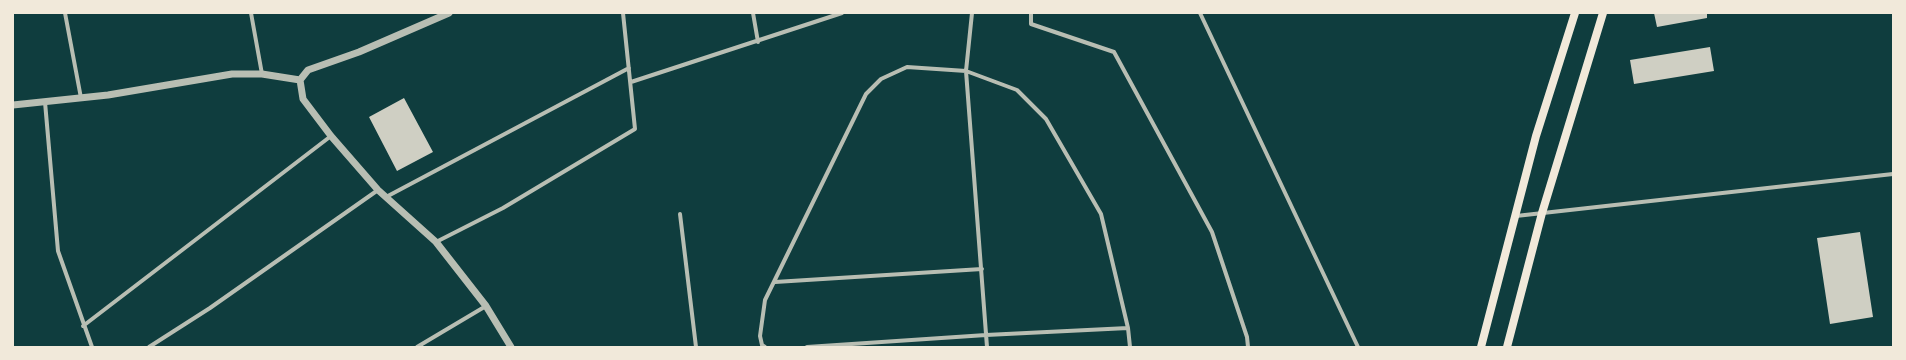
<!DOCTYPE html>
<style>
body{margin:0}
#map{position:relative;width:1906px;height:360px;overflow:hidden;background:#0f3d3e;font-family:"Noto Serif",serif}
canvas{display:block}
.frame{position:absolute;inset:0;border:14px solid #f1e9da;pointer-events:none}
</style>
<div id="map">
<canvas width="1906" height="360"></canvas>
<div class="frame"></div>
</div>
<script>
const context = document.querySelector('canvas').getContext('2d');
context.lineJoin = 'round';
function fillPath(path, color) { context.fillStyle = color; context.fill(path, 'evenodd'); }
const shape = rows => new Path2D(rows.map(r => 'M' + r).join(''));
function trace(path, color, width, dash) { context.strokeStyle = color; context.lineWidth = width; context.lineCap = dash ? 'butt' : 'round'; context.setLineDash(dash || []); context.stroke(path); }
fillPath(shape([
 [1654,13,1707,13,1707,18,1657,27],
 [1710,47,1714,71,1634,84,1630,60],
 [404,98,433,152,397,171,369,117],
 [1860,232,1873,317,1830,324,1817,238]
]), '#cfcfc3');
trace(shape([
 [65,13,81,98],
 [251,13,262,74],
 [753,13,758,42],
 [972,13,966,71,987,347],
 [1031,13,1031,24,1114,52,1212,232,1247,337,1248,347],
 [1200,13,1358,347],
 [631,82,842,13],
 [45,102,58,251,92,347],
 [386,197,629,68],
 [680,214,696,347],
 [1516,216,1893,174],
 [436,242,503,208,635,129,623,13],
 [775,282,982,269],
 [83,326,331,136],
 [149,347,210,308,378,190],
 [417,347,486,306],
 [765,347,762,345,760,336,765,300,866,94,881,79,907,67,966,71,1017,90,1046,119,1101,214,1128,328,1130,347],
 [807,347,986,335,1128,328]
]), '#b8beb3', 4);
trace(shape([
 [449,13,359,52,308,70,300,80,303,99,331,136,378,190,436,242,486,306,511,347],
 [13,105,108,95,232,74,262,74,300,80]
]), '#b8beb3', 7);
trace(shape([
 [1481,347,1536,136,1575,13],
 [1507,347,1542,213,1603,13]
]), '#f1e9da', 8);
</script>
